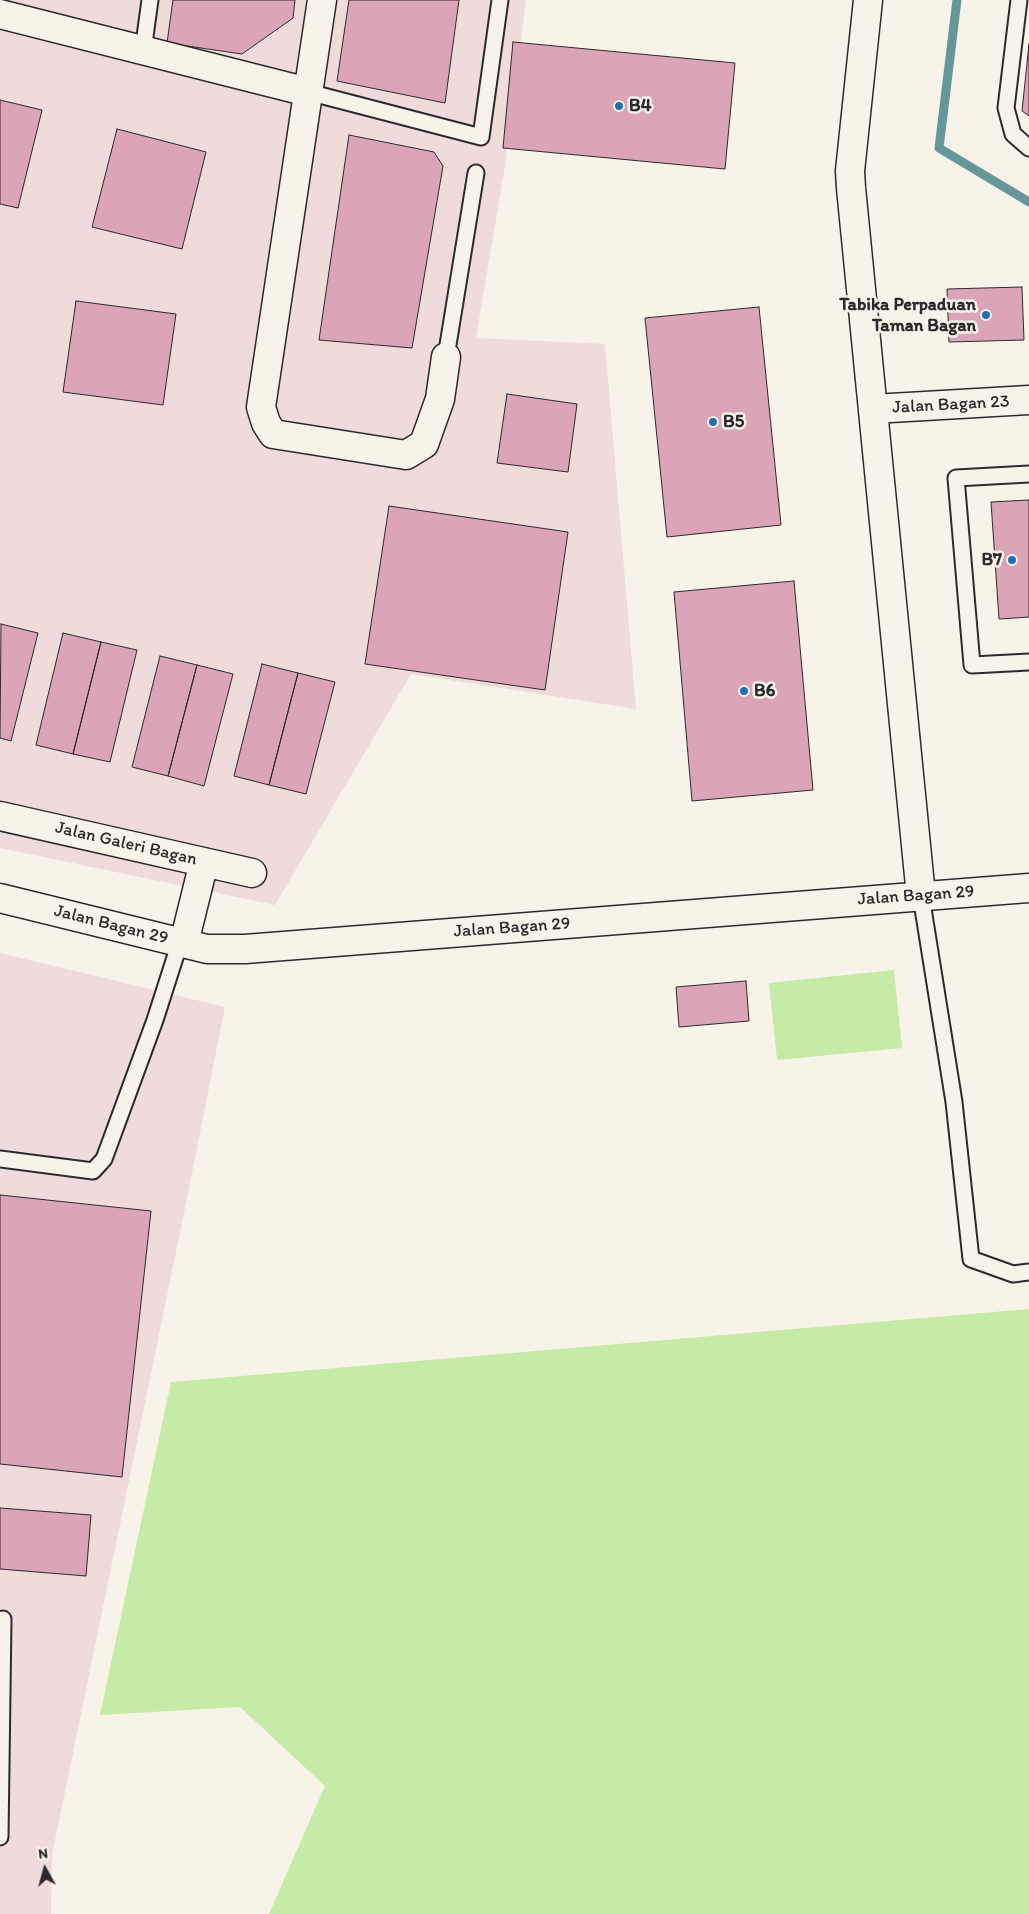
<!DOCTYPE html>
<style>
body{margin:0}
#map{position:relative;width:1029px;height:1914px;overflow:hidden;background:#f7f3e8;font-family:Itim,sans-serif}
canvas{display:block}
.north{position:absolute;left:20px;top:1844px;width:50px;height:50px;-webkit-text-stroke:4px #f7f3e8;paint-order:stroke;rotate:353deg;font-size:14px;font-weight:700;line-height:20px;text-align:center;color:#2b2b2b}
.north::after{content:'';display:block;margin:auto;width:18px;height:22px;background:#2b2b2b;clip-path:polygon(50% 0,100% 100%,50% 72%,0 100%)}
</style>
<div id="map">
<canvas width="1029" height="1914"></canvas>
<div class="north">N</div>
</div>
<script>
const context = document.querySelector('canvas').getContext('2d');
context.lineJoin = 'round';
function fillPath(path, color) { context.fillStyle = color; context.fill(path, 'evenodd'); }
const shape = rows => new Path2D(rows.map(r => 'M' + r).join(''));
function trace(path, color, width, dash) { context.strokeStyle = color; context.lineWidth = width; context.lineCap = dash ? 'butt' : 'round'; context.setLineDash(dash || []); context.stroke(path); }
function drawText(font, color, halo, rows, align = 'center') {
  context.font = font + ' Itim,sans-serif'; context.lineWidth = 5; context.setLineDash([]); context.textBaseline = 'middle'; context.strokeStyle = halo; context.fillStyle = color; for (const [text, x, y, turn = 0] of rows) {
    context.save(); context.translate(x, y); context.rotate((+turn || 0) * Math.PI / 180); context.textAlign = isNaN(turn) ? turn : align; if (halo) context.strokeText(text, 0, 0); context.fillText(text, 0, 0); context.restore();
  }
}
fillPath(shape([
 [0,0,526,0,505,166,476,338,605,344,636,709,411,674,275,905,0,848],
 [0,953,225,1007,183,1218,52,1855,51,1914,0,1914]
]), '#efdbd9');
fillPath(shape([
 [894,970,902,1048,777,1060,769,983],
 [1029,1309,1029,1914,269,1914,325,1786,240,1707,100,1715,171,1382]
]), '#c5eba6');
trace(shape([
 [957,0,939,148,1029,202]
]), '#65969a', 9);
const building = shape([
 [173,0,295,0,293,18,242,54,167,43,173,0],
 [349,0,459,0,445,103,337,81,349,0],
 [513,42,735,63,725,169,503,148,513,42],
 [1029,44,1029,116,1022,111,1029,44],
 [0,100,42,110,18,208,0,204,0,100],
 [117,129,206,152,182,249,92,227,117,129],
 [349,135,434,152,443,166,412,348,319,340,349,135],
 [1022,287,1024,340,949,342,947,289,1022,287],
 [76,301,176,314,163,405,63,392,76,301],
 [759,307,781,525,667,537,645,318,759,307],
 [507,394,577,404,568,472,497,463,507,394],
 [1029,500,1029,617,999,619,991,502,1029,500],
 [389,506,568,532,545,690,365,664,389,506],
 [794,581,813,790,692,801,674,592,794,581],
 [1,624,38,633,11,741,0,738,1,624],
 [63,633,101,642,73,754,36,745,63,633],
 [101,642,137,650,110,762,73,754,101,642],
 [160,656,197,665,168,776,132,767,160,656],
 [262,664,298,673,269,785,234,776,262,664],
 [197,665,233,674,204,786,168,776,197,665],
 [298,673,335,682,306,794,269,785,298,673],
 [746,981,749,1021,679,1027,676,987,746,981],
 [0,1195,151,1211,122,1477,0,1464,0,1195],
 [0,1508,91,1515,86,1576,0,1569,0,1508]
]);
fillPath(building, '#dba4b7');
trace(building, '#2b2b2b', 1);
const lane = shape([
 [1019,0,1006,108,1013,134,1029,148],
 [143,51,150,0],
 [308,92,481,137,500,0],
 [446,357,476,173],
 [1029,474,956,478,972,665,1029,662],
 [921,896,954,1102,971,1259,1013,1274,1029,1272],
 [0,1159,93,1171,104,1159,155,1020,180,942],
 [0,1837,3,1619]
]);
const street = shape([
 [322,0,261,407,266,423,273,434,406,455,424,444,440,399,446,357],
 [868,0,850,171,851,188,921,896],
 [0,14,308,92],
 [873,409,1029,400],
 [0,816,252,873],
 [0,898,207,949,245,949,1029,888],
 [184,943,204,862]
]);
trace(lane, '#2b2b2b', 19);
trace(street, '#2b2b2b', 31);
trace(lane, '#f7f3e8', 15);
trace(street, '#f7f3e8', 28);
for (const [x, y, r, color] of [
 [619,106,5,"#1f6fb2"],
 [986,315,5,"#1f6fb2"],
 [713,422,5,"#1f6fb2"],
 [1012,560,5,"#1f6fb2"],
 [744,691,5,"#1f6fb2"]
]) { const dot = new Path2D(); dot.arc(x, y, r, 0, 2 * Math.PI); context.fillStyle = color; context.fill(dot); trace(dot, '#f7f3e8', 2); }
drawText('bold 18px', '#2b2b2b', '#f7f3e8', [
 ["B4",629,106],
 ["Tabika Perpaduan",976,305,"right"],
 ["Taman Bagan",976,326,"right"],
 ["B5",723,422],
 ["B7",1002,560,"right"],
 ["B6",754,691]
], 'left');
drawText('18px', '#2b2b2b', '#f7f3e8', [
 ["Jalan Bagan 23",951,405,-3],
 ["Jalan Galeri Bagan",126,844,13],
 ["Jalan Bagan 29",916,896,-4],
 ["Jalan Bagan 29",111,925,14],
 ["Jalan Bagan 29",512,928,-4]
]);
</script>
